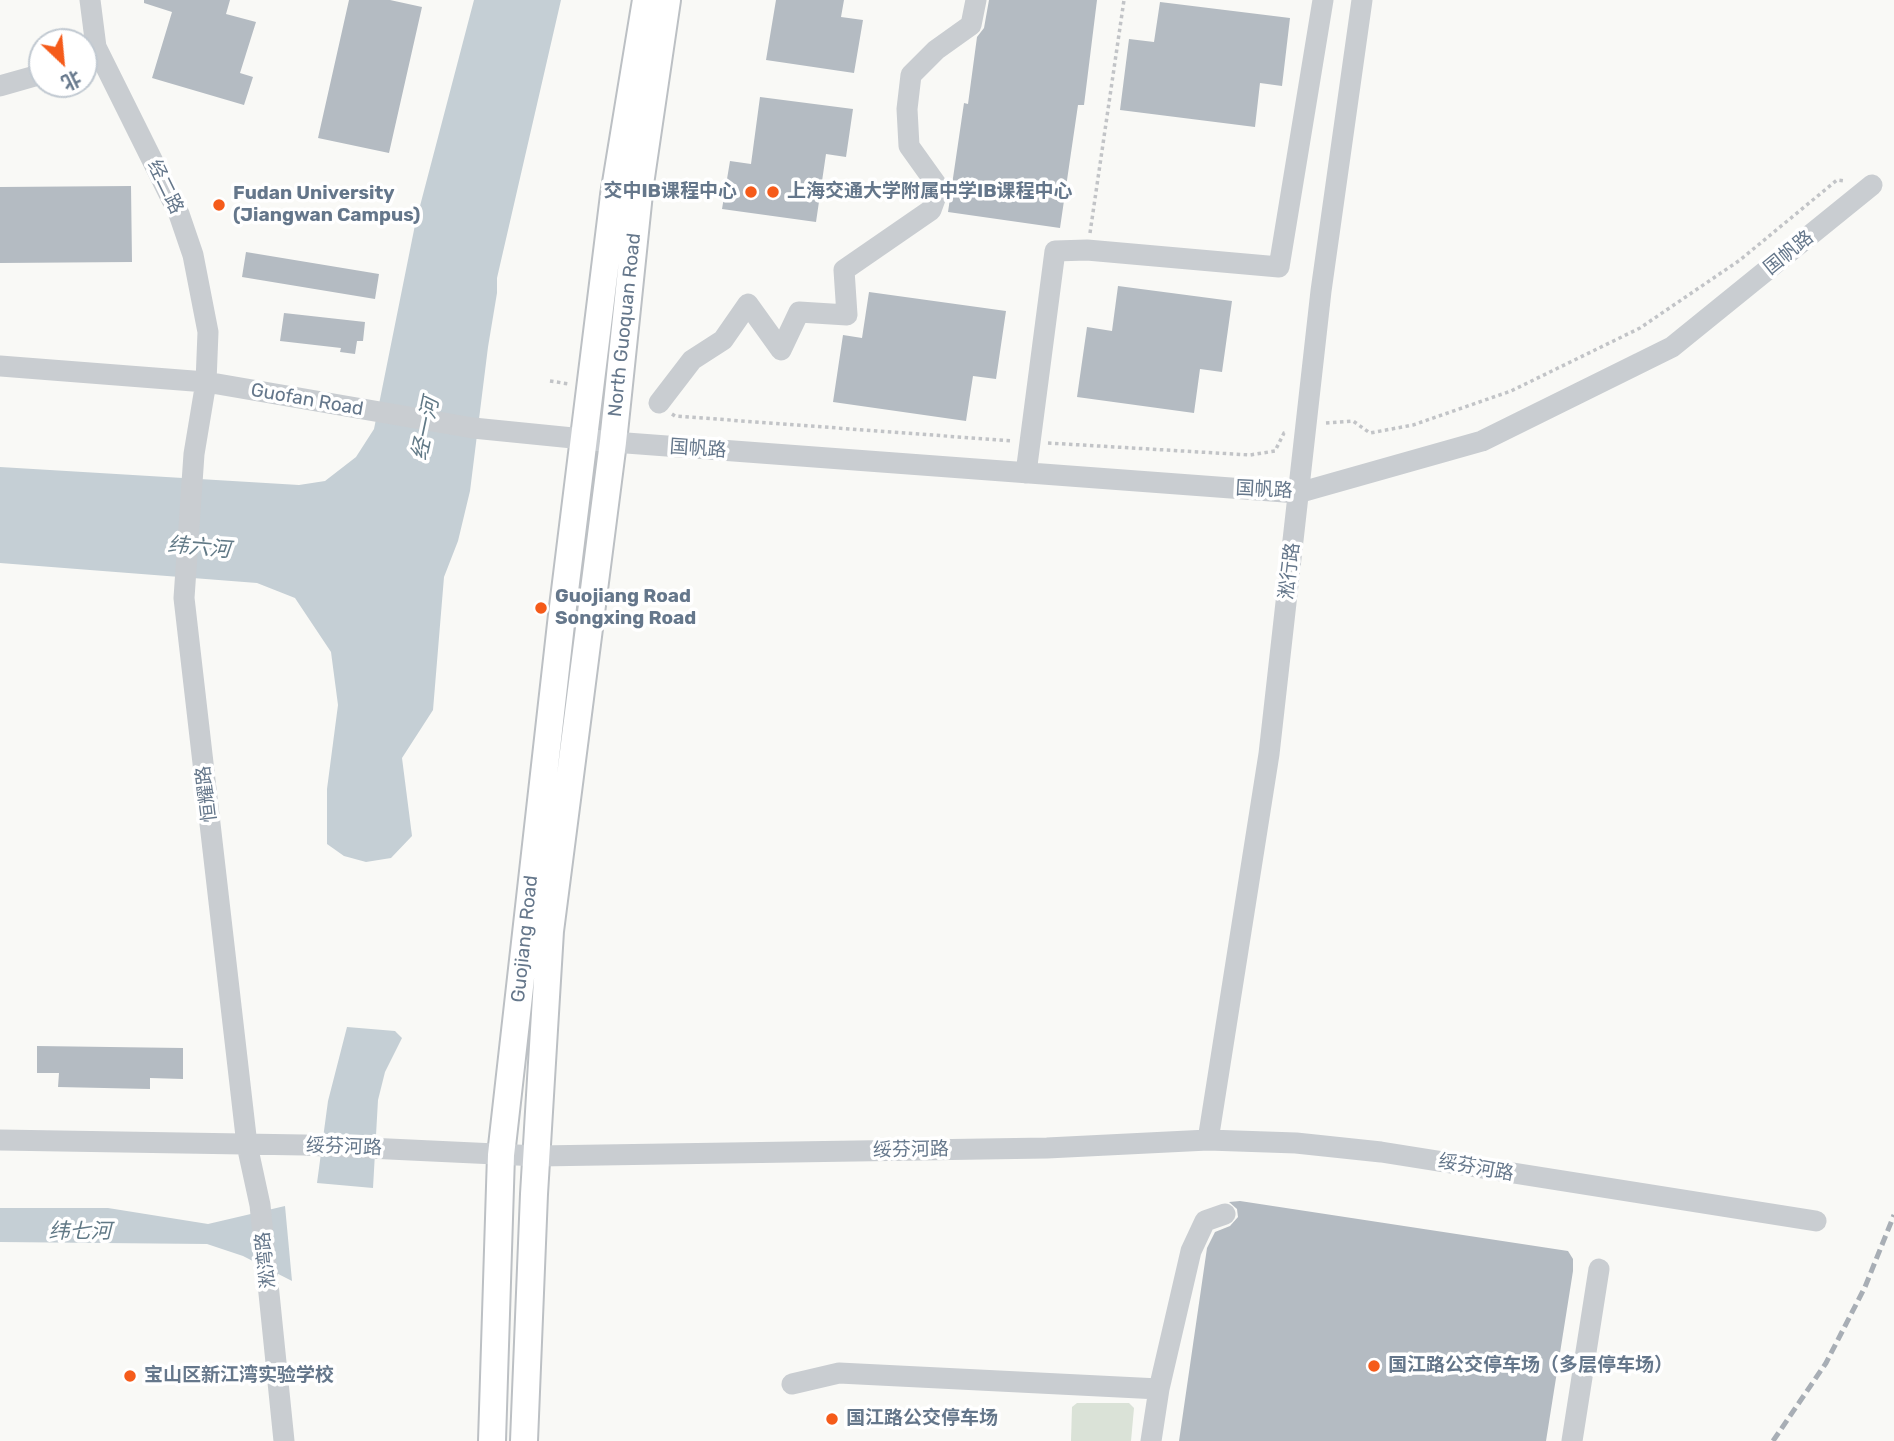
<!DOCTYPE html>
<meta charset="utf-8">
<style>
body{margin:0}
#map{position:relative;width:1894px;height:1441px;overflow:hidden;background:#f9f9f6;font-family:Rubik,"Noto Sans SC",sans-serif}
canvas{display:block}
.north{position:absolute;left:28px;top:28px;width:70px;height:70px;box-sizing:border-box;background:#fff;border:2px solid #c1c9d1;border-radius:50%;rotate:154deg;font-size:19px;font-weight:700;line-height:28px;text-align:center;color:#65778b}
.north::after{content:'';display:block;margin:auto;width:24px;height:32px;background:#f55b1a;clip-path:polygon(50% 0,100% 100%,50% 72%,0 100%)}
</style>
<div id="map">
<canvas width="1894" height="1441"></canvas>
<div class="north">北</div>
</div>
<script>
const context = document.querySelector('canvas').getContext('2d');
context.lineJoin = 'round';
function fillPath(path, color) { context.fillStyle = color; context.fill(path, 'evenodd'); }
const shape = rows => new Path2D(rows.map(r => 'M' + r).join(''));
function trace(path, color, width, dash) { context.strokeStyle = color; context.lineWidth = width; context.lineCap = dash ? 'butt' : 'round'; context.setLineDash(dash || []); context.stroke(path); }
function drawText(font, color, halo, rows, align = 'center') {
  context.font = font + ' Rubik,"Noto Sans SC",sans-serif'; context.lineWidth = 7; context.setLineDash([]); context.textBaseline = 'middle'; context.strokeStyle = halo; context.fillStyle = color; for (const [text, x, y, turn = 0] of rows) {
    context.save(); context.translate(x, y); context.rotate((+turn || 0) * Math.PI / 180); context.textAlign = isNaN(turn) ? turn : align; if (halo) context.strokeText(text, 0, 0); context.fillText(text, 0, 0); context.restore();
  }
}
fillPath(shape([
 [1077,1403,1129,1403,1134,1408,1131,1441,1071,1441,1072,1407]
]), '#dae2d7');
fillPath(shape([
 [474,0,561,0,497,278,497,293,488,347,470,491,458,541,444,577,433,710,402,758,412,836,391,858,366,862,344,856,327,844,327,789,338,705,331,652,295,598,257,583,0,563,0,467,299,485,325,481,356,457,374,429,415,225],
 [347,1027,395,1031,402,1038,385,1072,378,1100,373,1188,317,1183,328,1101],
 [285,1206,292,1281,243,1256,207,1244,0,1242,0,1208,108,1208,208,1224]
]), '#c5cfd5');
fillPath(shape([
 [144,0,230,0,226,14,256,22,240,73,253,77,244,105,152,78,172,12,144,3],
 [349,0,390,0,422,7,389,153,318,138],
 [776,0,844,0,841,17,863,20,854,73,766,60],
 [989,0,1097,0,1084,105,1078,105,1060,228,948,212,964,103,968,104,977,37,984,28],
 [1160,2,1290,18,1282,86,1260,83,1255,127,1120,110,1129,39,1154,42],
 [760,97,853,109,846,157,826,154,816,222,722,209,730,161,751,164],
 [131,186,132,262,0,263,0,187],
 [246,252,379,274,375,299,242,277],
 [1118,286,1232,301,1222,372,1200,369,1194,413,1077,397,1087,327,1112,331],
 [869,292,1006,311,996,379,973,376,966,421,833,402,843,335,862,338],
 [284,313,365,322,363,341,357,341,355,354,340,352,341,348,280,341],
 [37,1046,183,1048,183,1079,150,1078,150,1089,58,1087,59,1073,37,1073],
 [1240,1201,1568,1251,1573,1259,1573,1271,1546,1441,1179,1441,1207,1248,1215,1232,1230,1226,1238,1217,1237,1209,1229,1202]
]), '#b4bbc2');
const major = shape([
 [492,1441,501,1155,562,615,614,195,646,0],
 [524,1441,534,1194,550,931,613,442,640,184,667,0]
]);
trace(major, '#bcc0c4', 30);
trace(shape([
 [1090,233,1124,0],
 [550,381,569,384],
 [672,414,675,416,1013,441],
 [1326,423,1353,421,1370,433,1413,425,1511,391,1640,328,1740,260,1837,180,1845,181],
 [1048,443,1250,455,1275,451,1284,433,1288,432]
]), '#c2c4c7', 3.5, [3.5, 3.5]);
trace(shape([
 [90,0,96,47,179,214,193,255,208,332,206,382,194,454,184,598,247,1145,260,1205,284,1441],
 [0,86,42,74],
 [0,366,206,382,473,428,613,442,1298,493,1482,441,1672,347,1872,185],
 [659,403,692,360,723,340,748,304,781,350,799,312,847,315,844,270,931,210,939,188,909,146,907,109,911,75,936,50,971,25,976,0],
 [1026,473,1055,251,1087,250,1279,267,1323,0],
 [0,1140,304,1145,538,1156,1047,1148,1208,1140,1296,1143,1381,1152,1816,1221],
 [1208,1140,1269,754,1321,291,1362,0],
 [792,1384,839,1373,1159,1389],
 [1151,1441,1159,1389,1191,1251,1205,1221,1225,1214],
 [1572,1441,1599,1269]
]), '#c9cdd1', 21);
trace(major, '#fff', 26);
trace(shape([
 [1773,1441,1826,1363,1865,1287,1894,1215]
]), '#a8aeb5', 5, [10, 5]);
for (const [x, y, r, color] of [
 [751,192,7,"#f55b1a"],
 [773,192,7,"#f55b1a"],
 [219,205,7,"#f55b1a"],
 [541,608,7,"#f55b1a"],
 [1374,1366,7,"#f55b1a"],
 [130,1376,7,"#f55b1a"],
 [832,1419,7,"#f55b1a"]
]) { const dot = new Path2D(); dot.arc(x, y, r, 0, 2 * Math.PI); context.fillStyle = color; context.fill(dot); trace(dot, '#fff', 2.5); }
drawText('19px', '#65778b', '#fff', [
 ["经二路",165,187,64],
 ["国帆路",1789,253,-39],
 ["North Guoquan Road",625,325,-84],
 ["Guofan Road",307,400,10],
 ["国帆路",698,449,4],
 ["国帆路",1264,490,3],
 ["淞行路",1290,571,-83],
 ["恒耀路",207,794,-97],
 ["Guojiang Road",525,939,-84],
 ["绥芬河路",344,1147,2],
 ["绥芬河路",911,1150,-1],
 ["绥芬河路",1476,1168,10],
 ["淞湾路",266,1260,-96]
]);
drawText('bold 19px', '#65778b', '#fff', [
 ["交中IB课程中心",737,192,"right"],
 ["上海交通大学附属中学IB课程中心",787,192],
 ["Fudan University",233,194],
 ["(Jiangwan Campus)",233,216],
 ["Guojiang Road",555,597],
 ["Songxing Road",555,619],
 ["国江路公交停车场（多层停车场）",1388,1366],
 ["宝山区新江湾实验学校",144,1376],
 ["国江路公交停车场",846,1419]
], 'left');
drawText('italic 21px', '#617986', '#fff', [
 ["经一河",426,429,-78],
 ["纬六河",199,548,5],
 ["纬七河",80,1232]
]);
</script>
